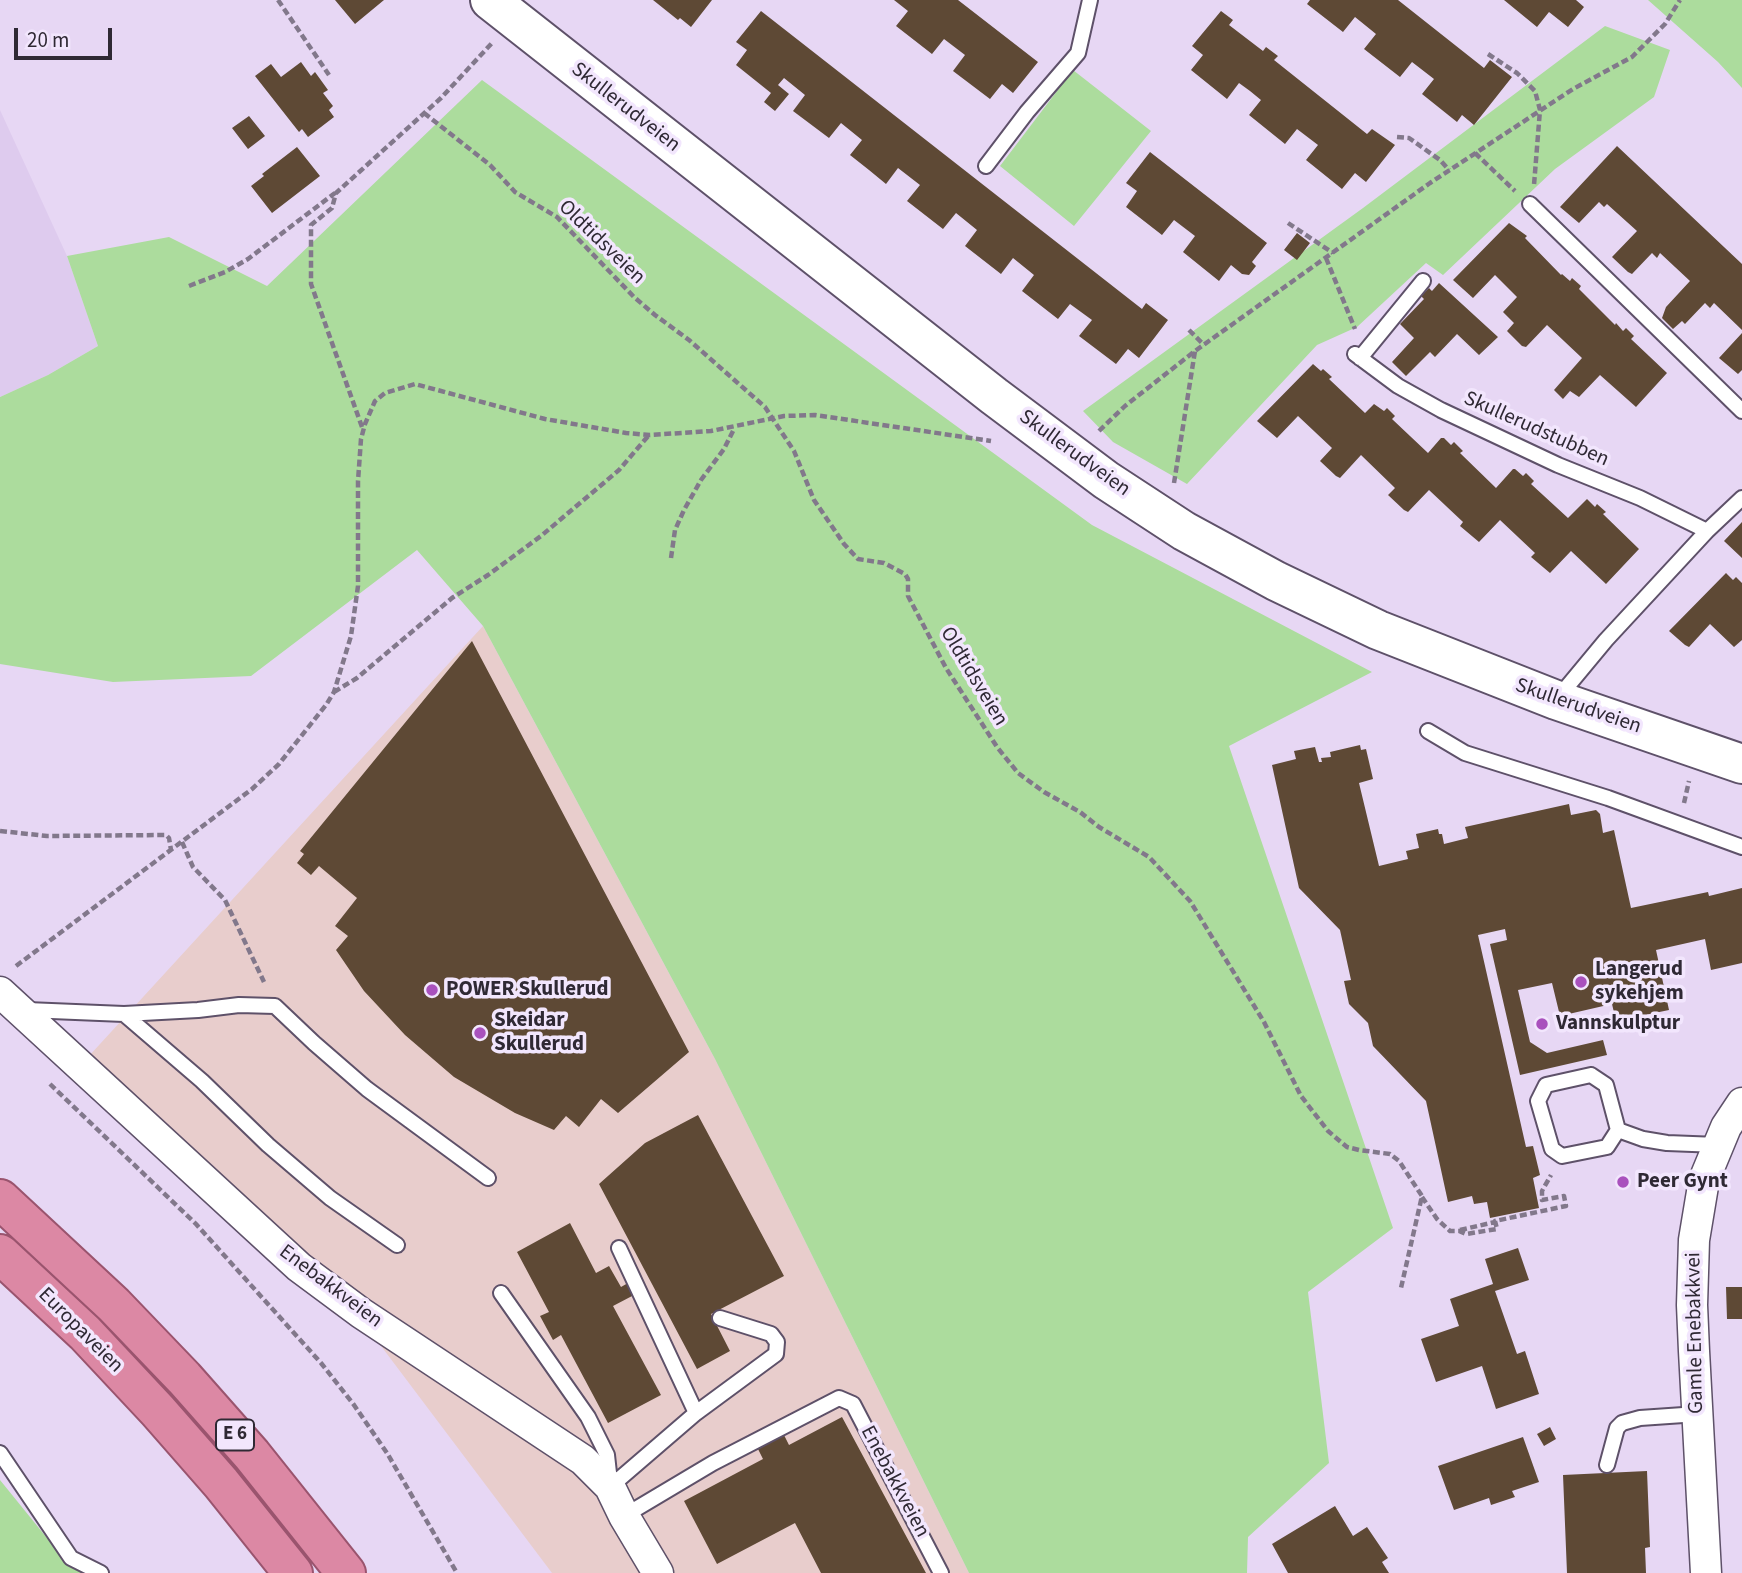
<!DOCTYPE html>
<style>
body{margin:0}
#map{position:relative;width:1742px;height:1573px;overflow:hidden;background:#e7d7f4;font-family:"Source Sans 3",sans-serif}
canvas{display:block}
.scale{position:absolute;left:14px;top:28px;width:98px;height:32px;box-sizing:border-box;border:4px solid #2f2934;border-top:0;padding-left:9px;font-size:21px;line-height:24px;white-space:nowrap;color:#2f2934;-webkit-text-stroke:5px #f2e6fd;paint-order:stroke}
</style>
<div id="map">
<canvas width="1742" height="1573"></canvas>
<div class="scale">20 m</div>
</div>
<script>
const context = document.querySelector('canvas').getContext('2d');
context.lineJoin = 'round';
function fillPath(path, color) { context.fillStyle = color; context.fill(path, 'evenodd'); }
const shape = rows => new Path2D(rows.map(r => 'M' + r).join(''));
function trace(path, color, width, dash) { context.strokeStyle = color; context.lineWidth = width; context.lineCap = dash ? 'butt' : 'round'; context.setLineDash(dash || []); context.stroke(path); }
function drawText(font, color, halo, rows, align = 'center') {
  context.font = font + ' "Source Sans 3",sans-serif'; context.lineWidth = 7; context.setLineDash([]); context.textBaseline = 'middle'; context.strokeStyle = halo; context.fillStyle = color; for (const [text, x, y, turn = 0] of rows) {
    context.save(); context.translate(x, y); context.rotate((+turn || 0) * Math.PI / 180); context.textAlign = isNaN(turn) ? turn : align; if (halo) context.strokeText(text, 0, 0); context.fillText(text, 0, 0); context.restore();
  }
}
fillPath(shape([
 [483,626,715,1059,969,1573,552,1573,378,1342,78,1068]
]), '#e8cdcc');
fillPath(shape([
 [0,110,67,256,98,346,48,375,0,397]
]), '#decbee');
fillPath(shape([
 [1648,0,1742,0,1742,88,1718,62],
 [1605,26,1670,50,1654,97,1555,169,1443,275,1426,263,1357,327,1317,345,1187,484,1113,442,1083,411,1363,208],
 [1073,70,1151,131,1074,226,1000,166],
 [482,80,1092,525,1372,672,1229,746,1393,1228,1308,1292,1329,1463,1248,1537,1247,1573,969,1573,715,1059,483,626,417,550,251,676,113,682,0,664,0,397,48,375,98,346,67,256,169,237,267,286],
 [0,1480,64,1559,86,1573,0,1573]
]), '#acdc9d');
fillPath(shape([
 [335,0,384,0,355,24],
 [653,0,712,0,691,27,680,18,678,20],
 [894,0,958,0,1038,62,1013,93,1002,84,990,99,953,71,965,55,944,39,932,54,896,26,908,11],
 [1310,0,1398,0,1484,68,1490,60,1512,77,1474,125,1462,115,1457,122,1422,94,1434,79,1412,62,1400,77,1364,49,1376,34,1355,17,1343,32,1307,4],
 [1504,0,1576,0,1584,7,1568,27,1549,12,1537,27],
 [761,11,1142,309,1146,303,1168,320,1139,358,1128,349,1116,364,1079,336,1092,320,1070,304,1058,319,1022,291,1034,275,1013,258,1001,274,965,246,977,230,956,213,943,229,907,201,920,185,898,168,886,184,869,170,850,155,862,140,841,123,829,138,793,111,805,95,784,78,778,85,789,94,775,111,764,102,771,93,736,65,747,50,736,42],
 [1221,11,1233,20,1229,25,1263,51,1266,47,1278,56,1274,60,1367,134,1372,129,1395,145,1366,182,1355,173,1342,189,1306,160,1318,145,1297,129,1285,144,1249,115,1261,100,1250,91,1239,83,1227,99,1191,70,1203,55,1192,46],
 [301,62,311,76,315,72,328,90,323,93,333,106,329,110,334,117,308,137,302,129,299,132,255,76,271,64,281,77],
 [249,116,265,136,248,149,232,128],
 [1617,146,1742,264,1742,330,1714,303,1710,308,1705,303,1685,324,1682,321,1673,329,1662,318,1666,307,1690,281,1660,253,1657,258,1652,253,1632,274,1628,272,1612,257,1637,231,1607,204,1604,207,1599,202,1579,223,1560,207],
 [297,147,320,176,272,213,251,186,264,176,262,174],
 [1150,152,1267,243,1252,262,1256,266,1249,275,1242,274,1231,265,1219,281,1183,252,1195,236,1174,220,1162,235,1126,207,1137,191,1126,183],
 [1509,223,1527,236,1525,238,1561,275,1562,274,1570,281,1572,278,1581,286,1579,289,1615,325,1616,323,1623,331,1626,328,1634,336,1631,339,1667,373,1636,407,1600,375,1579,397,1570,391,1563,399,1554,390,1582,358,1547,325,1526,347,1522,346,1507,331,1514,323,1503,312,1517,297,1495,275,1473,298,1453,280],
 [1297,233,1310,243,1297,260,1284,250],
 [1439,283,1498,337,1479,355,1457,334,1435,357,1430,352,1406,376,1392,362,1414,338,1400,324,1424,299,1421,296,1429,288,1432,291],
 [1742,333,1742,370,1738,374,1719,358],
 [1313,364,1321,371,1323,369,1332,377,1329,379,1365,413,1374,404,1384,411,1387,408,1395,416,1392,419,1428,453,1441,438,1444,438,1451,445,1454,442,1463,451,1460,453,1496,488,1513,469,1515,469,1523,476,1526,473,1534,481,1531,484,1568,518,1587,499,1595,507,1597,504,1606,512,1603,514,1639,549,1606,584,1571,551,1550,573,1531,557,1535,553,1500,520,1479,542,1460,526,1463,522,1429,490,1408,512,1404,510,1388,495,1395,488,1361,455,1340,478,1336,476,1320,461,1332,448,1298,416,1277,438,1257,421],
 [1742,522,1742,558,1724,541],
 [1726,573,1733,580,1736,577,1742,583,1742,640,1734,647,1710,624,1689,647,1685,645,1669,631],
 [472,641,689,1052,618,1113,601,1099,579,1127,566,1116,554,1130,515,1113,454,1077,405,1035,364,991,336,950,348,936,335,926,357,898,319,866,311,875,297,863,304,854,300,851],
 [1360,745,1361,750,1366,749,1373,779,1359,783,1379,866,1408,859,1406,851,1419,848,1416,834,1438,829,1439,834,1442,834,1444,844,1468,838,1465,827,1569,804,1571,815,1596,810,1600,814,1603,833,1614,830,1631,908,1708,892,1709,896,1742,888,1742,963,1711,970,1705,939,1656,950,1669,1010,1616,1021,1612,1004,1560,1016,1552,983,1518,990,1530,1042,1547,1053,1603,1040,1607,1055,1520,1075,1490,944,1507,940,1505,929,1478,935,1526,1147,1533,1146,1540,1175,1533,1178,1539,1208,1490,1218,1487,1202,1474,1204,1472,1196,1448,1202,1426,1101,1373,1046,1368,1023,1349,1004,1344,981,1351,980,1340,930,1299,888,1272,765,1296,759,1294,751,1315,747,1319,762,1322,762,1321,758,1331,757,1330,752],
 [698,1115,784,1276,711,1314,730,1351,697,1369,599,1184,645,1143],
 [570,1223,596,1273,609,1266,621,1287,628,1283,634,1295,613,1306,661,1395,608,1423,561,1335,553,1340,540,1316,549,1312,517,1252],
 [1518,1248,1529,1280,1495,1291,1517,1354,1525,1351,1539,1394,1496,1409,1482,1366,1436,1382,1421,1339,1459,1326,1450,1299,1493,1284,1485,1259],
 [1726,1287,1742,1287,1742,1319,1727,1319],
 [842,1417,926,1573,821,1573,795,1523,717,1564,684,1501,763,1459,758,1449,784,1435,789,1445],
 [1550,1427,1556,1439,1544,1446,1537,1434],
 [1523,1437,1539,1482,1512,1491,1515,1497,1491,1505,1489,1498,1454,1510,1438,1466],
 [1647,1471,1650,1547,1645,1548,1646,1573,1567,1573,1563,1475],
 [1335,1506,1353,1536,1367,1527,1388,1558,1382,1562,1389,1573,1288,1573,1272,1544]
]), '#5e4935');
const service = shape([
 [986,166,1027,112,1078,53,1090,0],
 [1530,204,1742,411],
 [1355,354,1398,386,1441,410,1558,465,1640,498,1707,531],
 [1360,358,1423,281],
 [1557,699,1606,640,1707,531,1742,498],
 [1428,731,1465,753,1608,798,1742,847],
 [27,1010,124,1014,198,1010,239,1005,275,1006,314,1043,367,1089,488,1178],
 [124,1014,202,1081,268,1145,330,1198,397,1245],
 [1591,1075,1606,1085,1618,1130,1607,1147,1562,1156,1552,1149,1538,1101,1546,1085,1591,1075],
 [1618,1130,1643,1139,1667,1143,1718,1145],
 [619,1248,696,1413],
 [501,1293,588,1417,607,1455,610,1482],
 [0,1453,71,1558,101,1573],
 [1607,1465,1617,1428,1622,1423,1640,1418,1698,1414],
 [610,1487,696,1413,776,1354,777,1342,771,1334,720,1318],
 [624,1516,713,1463,839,1398,853,1404,941,1573]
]);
const minor = shape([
 [0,992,299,1267,361,1313,583,1460,610,1487,624,1516,658,1573],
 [1706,1573,1694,1351,1692,1305,1694,1240,1704,1180,1726,1127,1742,1103]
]);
const secondary = shape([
 [490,0,994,396,1106,480,1184,531,1276,581,1378,630,1556,700,1742,764]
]);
const trunk = shape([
 [0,1199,114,1305,184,1378,252,1455,346,1573],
 [0,1254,85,1333,158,1411,221,1483,293,1573]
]);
trace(service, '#5e5169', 18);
trace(minor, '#5e5169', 33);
trace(secondary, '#5e5169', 42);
trace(trunk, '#9a546e', 42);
trace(shape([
 [278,0,329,75],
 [1488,54,1517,73,1535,91,1540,110,1534,185],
 [424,113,490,165,515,192,557,217,634,297,655,315,689,340,765,407,794,451,814,500,844,544,858,559,884,563,905,574,908,579,908,596,946,668,997,747,1018,773,1044,792,1080,812,1099,827,1149,857,1190,901,1264,1022,1301,1096,1328,1131,1347,1147,1359,1150,1390,1154,1399,1161,1422,1196,1401,1288],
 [1397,137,1409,138,1440,160,1449,170],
 [1475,153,1515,191],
 [1288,223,1333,253],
 [1326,258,1355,329],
 [189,286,225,272,248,259,335,193],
 [1189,330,1204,345],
 [362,427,311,284,311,225,332,208,336,193,441,98,492,43],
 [1099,431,1125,406,1195,351,1430,183,1573,89,1632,57,1665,24,1680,0],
 [1174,483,1195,351],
 [671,558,675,530,684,510,701,480,724,449,734,429],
 [334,692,357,678,452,598,488,575,541,536,619,470,649,435],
 [1684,803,1689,781],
 [0,831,47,836,166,835,169,838,171,850],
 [182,842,193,867,225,900,264,982],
 [16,966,252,789,279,764,326,705,334,692,351,636,358,586,358,481,361,439,365,424,375,401,385,393,415,384,545,419,626,433,650,435,711,431,784,416,815,415,991,441],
 [50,1084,196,1224,321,1363,354,1405,387,1453,457,1573],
 [1422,1197,1437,1219,1450,1231,1459,1231,1466,1234,1497,1229,1495,1221,1566,1206,1564,1196,1542,1200,1542,1191,1551,1175],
 [1460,1230,1495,1222]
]), '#82788b', 4.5, [7, 3.5]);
trace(service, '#fff', 14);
trace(minor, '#fff', 30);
trace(secondary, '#fff', 38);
trace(trunk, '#dc88a4', 38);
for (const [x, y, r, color] of [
 [1581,982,7,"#a951bd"],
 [432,990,7,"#a951bd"],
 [1542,1024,7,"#a951bd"],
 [480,1033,7,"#a951bd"],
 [1623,1182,7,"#a951bd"]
]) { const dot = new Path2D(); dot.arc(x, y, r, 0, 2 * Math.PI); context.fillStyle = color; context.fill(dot); trace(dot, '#f2e6fd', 2.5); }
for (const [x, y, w] of [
 [235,1435,38]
]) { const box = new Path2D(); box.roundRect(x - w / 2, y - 15.5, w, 31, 5); context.fillStyle = '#f2e6fd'; context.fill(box); trace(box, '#2f2934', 2); }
drawText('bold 19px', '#2f2934', null, [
 ["E 6",235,1435]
]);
drawText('21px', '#2f2934', '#f2e6fd', [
 ["Skullerudveien",625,108,38],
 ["Oldtidsveien",601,243,44],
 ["Skullerudstubben",1536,430,24],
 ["Skullerudveien",1074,454,36],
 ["Oldtidsveien",973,677,59],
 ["Skullerudveien",1578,707,19],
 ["Enebakkveien",330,1287,37],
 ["Europaveien",80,1331,45],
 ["Gamle Enebakkvei",1696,1333,-91],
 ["Enebakkveien",894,1482,62]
]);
drawText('bold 21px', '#2f2934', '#f2e6fd', [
 ["Langerud",1595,970],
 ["sykehjem",1595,994],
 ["POWER Skullerud",446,990],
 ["Skeidar",494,1021],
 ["Skullerud",494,1045],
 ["Vannskulptur",1556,1024],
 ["Peer Gynt",1637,1182]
], 'left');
</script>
